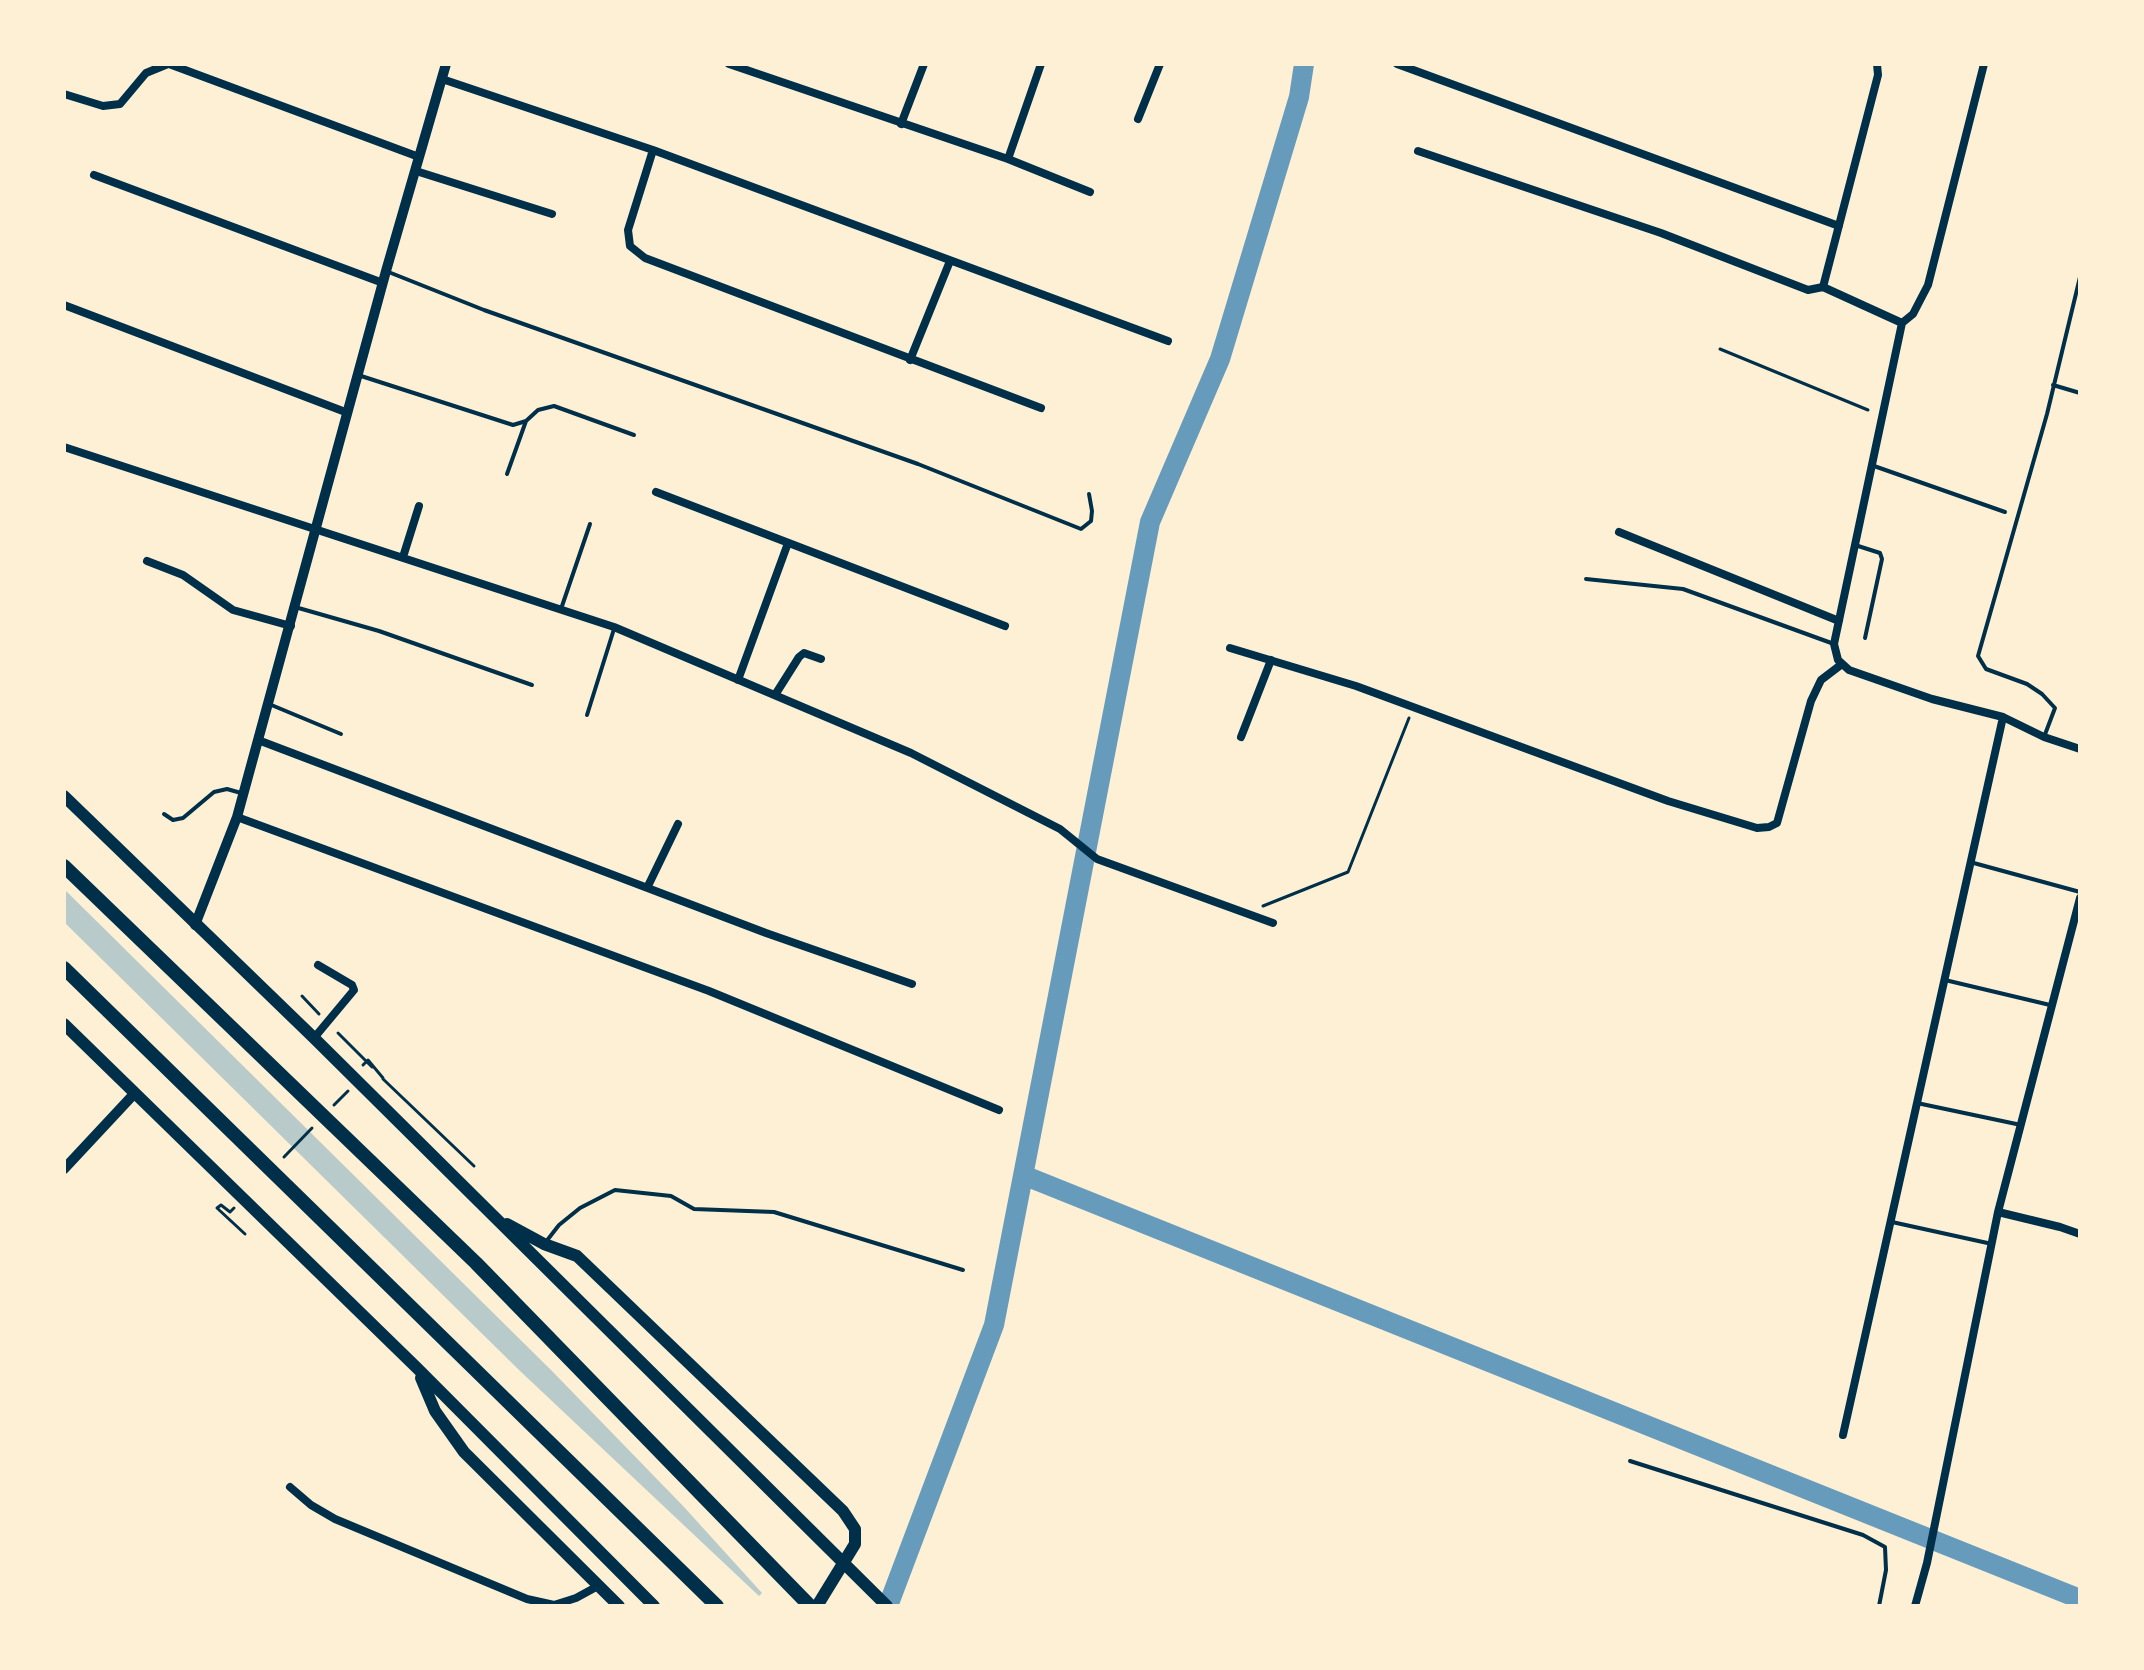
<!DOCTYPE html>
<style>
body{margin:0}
#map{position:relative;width:2144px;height:1670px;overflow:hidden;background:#fdf0d5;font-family:Merriweather,serif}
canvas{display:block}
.frame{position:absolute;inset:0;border:66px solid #fdf0d5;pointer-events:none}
</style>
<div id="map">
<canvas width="2144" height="1670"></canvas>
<div class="frame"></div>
</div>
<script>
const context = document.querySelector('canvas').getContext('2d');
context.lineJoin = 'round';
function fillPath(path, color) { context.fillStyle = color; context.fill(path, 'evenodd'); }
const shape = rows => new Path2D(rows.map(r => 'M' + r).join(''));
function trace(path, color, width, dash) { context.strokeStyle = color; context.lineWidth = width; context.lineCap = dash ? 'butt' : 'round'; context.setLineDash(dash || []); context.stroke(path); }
fillPath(shape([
 [64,889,552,1371,684,1507,762,1593,759,1596,519,1370,64,922]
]), '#b9caca');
trace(shape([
 [1023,1175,2080,1599],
 [888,1606,994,1325,1150,522,1220,359,1299,97,1304,64]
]), '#669bbc', 20);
trace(shape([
 [1720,349,1868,410],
 [1263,906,1348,872,1409,718],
 [302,996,319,1014],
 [338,1033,372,1067],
 [363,1065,368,1060,383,1078],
 [383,1079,474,1166],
 [334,1105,348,1091],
 [284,1157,312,1128],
 [234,1208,230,1212,221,1205,217,1208,245,1234]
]), '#003049', 3);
trace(shape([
 [386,271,484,310,918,464,1081,529,1091,521,1092,511,1089,494],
 [358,375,513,425,526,421,538,410,554,406,634,435],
 [2053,385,2080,393],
 [1874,466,2005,512],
 [507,474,526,421],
 [1855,545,1880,553,1882,559,1865,638],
 [1586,579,1683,589,1834,644],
 [295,607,379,631,532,685],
 [561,609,590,524],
 [269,704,341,734],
 [587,715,614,629],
 [2044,737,2055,708,2042,694,2027,684,1986,669,1978,656,2047,414,2080,277],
 [164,814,173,820,183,818,214,792,227,789,241,793],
 [1970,862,2080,892],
 [1945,980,2050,1005],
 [1917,1103,2021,1125],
 [1892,1222,1992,1244],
 [545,1243,559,1225,580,1208,615,1190,671,1196,694,1209,774,1212,963,1270],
 [1630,1461,1863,1535,1885,1547,1886,1570,1879,1606]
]), '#003049', 4);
trace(shape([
 [169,64,419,157],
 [729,64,1008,159,1090,192],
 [1397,64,1839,226],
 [1877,64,1878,75,1823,287,1902,323,1834,644,1838,660,1849,670,1932,699,2003,717,2044,737,2080,749],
 [442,79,653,150,1168,341],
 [64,94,103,106,120,104,146,73,168,64],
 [1138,119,1160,64],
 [901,124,924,64],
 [653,150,628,230,630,246,645,258,1041,408],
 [1418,151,1661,233,1808,290,1823,287],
 [1008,159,1041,64],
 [416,171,552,214],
 [94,175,383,283],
 [64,305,348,413],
 [1902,323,1913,314,1928,285,1984,64],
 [910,360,950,261],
 [64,447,614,627,911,753,1060,829,1097,859,1273,923],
 [656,492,1005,626],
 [1619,532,1839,621],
 [403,557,419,506],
 [147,561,183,575,233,610,291,626],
 [1230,648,1356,686,1668,801,1757,828,1769,827,1777,823,1811,701,1821,680,1842,664],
 [738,680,788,543],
 [775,695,799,657,804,653,821,659],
 [1241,737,1271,660],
 [258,740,766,933,912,984],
 [237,817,709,991,999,1110],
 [648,886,678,824],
 [314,1038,354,990,352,985,318,965],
 [1998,1212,2060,1227,2080,1234],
 [1843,1435,2003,717],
 [290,1487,311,1505,335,1519,527,1599,554,1605,576,1598,598,1586],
 [1915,1606,1927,1563,1998,1212,2080,898]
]), '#003049', 8);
trace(shape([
 [195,925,237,817,386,271,446,64],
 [64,1169,134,1094]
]), '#003049', 10);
trace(shape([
 [64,796,314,1038,887,1606],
 [64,1024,418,1369,654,1606],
 [507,1224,544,1244,577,1256,843,1511,855,1529,855,1544,817,1606],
 [421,1378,435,1411,464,1452,619,1606]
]), '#003049', 12);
trace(shape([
 [64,866,476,1263,810,1606],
 [64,968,717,1606]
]), '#003049', 14);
</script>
